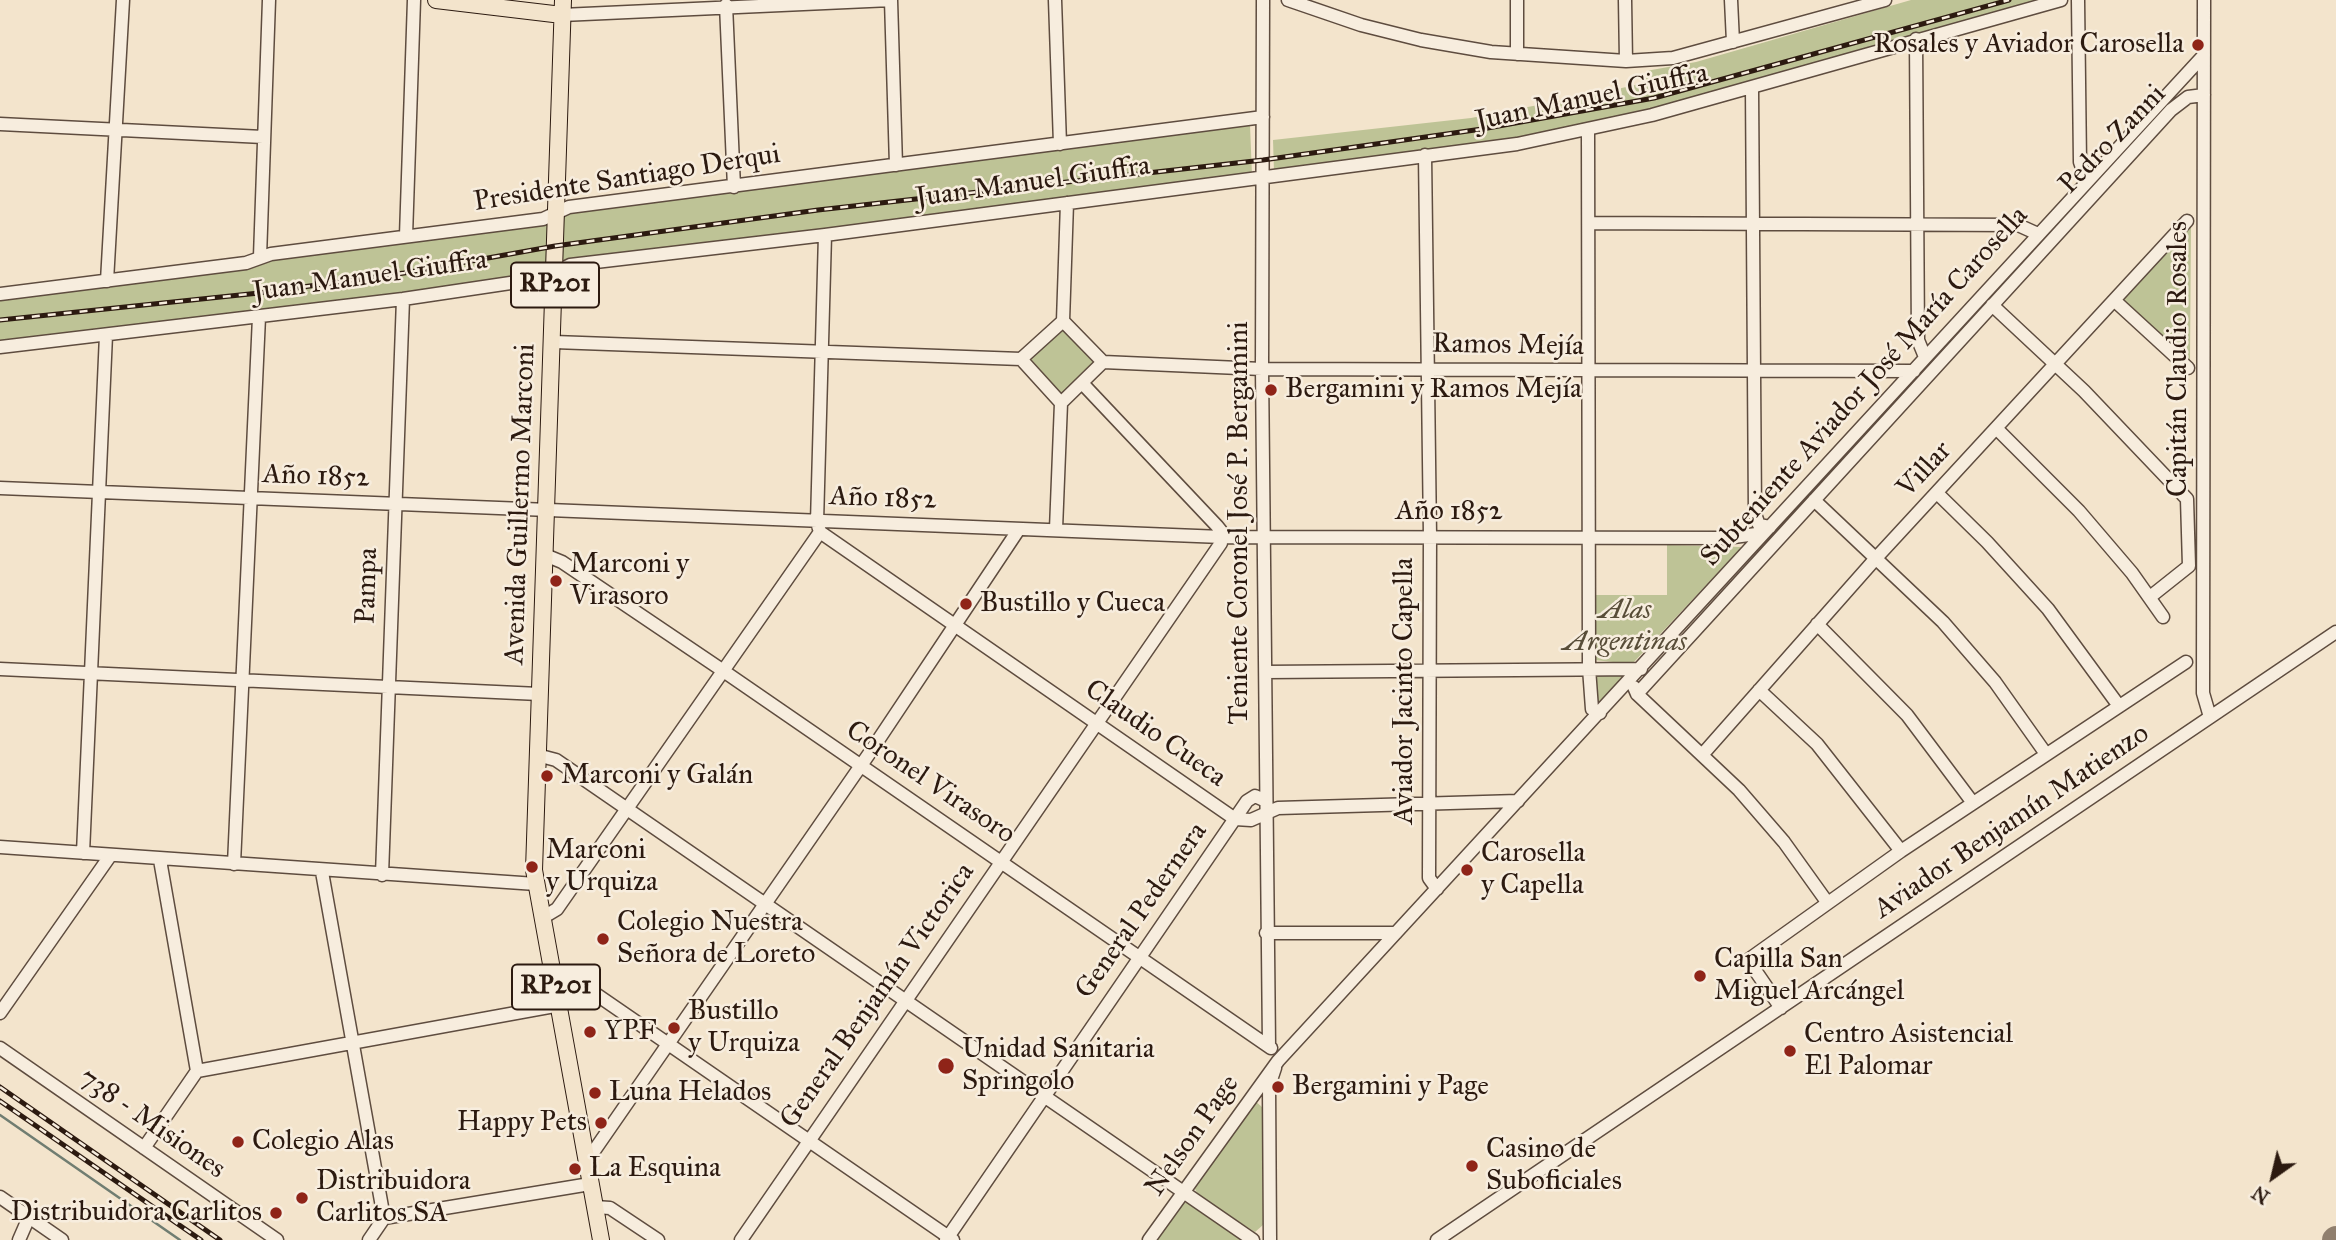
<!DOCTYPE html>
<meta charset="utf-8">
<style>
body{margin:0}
#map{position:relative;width:2336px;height:1240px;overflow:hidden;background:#f3e4cc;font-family:"IM FELL Great Primer",serif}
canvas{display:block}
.north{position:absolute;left:2238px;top:1142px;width:70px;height:70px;-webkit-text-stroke:5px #f7edde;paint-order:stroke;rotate:214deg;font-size:19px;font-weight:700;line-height:28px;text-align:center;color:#2c1a10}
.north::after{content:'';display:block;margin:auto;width:24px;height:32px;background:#2c1a10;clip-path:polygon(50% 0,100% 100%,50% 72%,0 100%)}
</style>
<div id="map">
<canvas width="2336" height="1240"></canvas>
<div class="north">N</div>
</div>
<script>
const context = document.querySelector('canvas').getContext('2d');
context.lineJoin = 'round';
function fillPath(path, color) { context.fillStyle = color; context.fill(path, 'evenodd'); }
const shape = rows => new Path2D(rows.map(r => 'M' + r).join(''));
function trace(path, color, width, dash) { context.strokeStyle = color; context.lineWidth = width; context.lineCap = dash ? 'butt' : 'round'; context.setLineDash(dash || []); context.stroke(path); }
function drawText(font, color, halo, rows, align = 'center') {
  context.font = font + ' "IM FELL Great Primer",serif'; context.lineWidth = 5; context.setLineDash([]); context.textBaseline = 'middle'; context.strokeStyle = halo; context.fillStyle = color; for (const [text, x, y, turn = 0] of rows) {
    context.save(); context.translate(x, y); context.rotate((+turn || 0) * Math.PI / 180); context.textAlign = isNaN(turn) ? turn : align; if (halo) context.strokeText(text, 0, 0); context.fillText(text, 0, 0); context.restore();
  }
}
fillPath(shape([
 [1911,0,2061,0,1588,130,1274,172,1273,140,1471,118,1595,94,1644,83,1646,71,1696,62],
 [1250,125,1252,175,570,265,549,276,0,347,0,294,556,212,1060,144],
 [2191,224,2190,363,2126,305,2124,299],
 [1063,328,1095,363,1062,394,1030,358],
 [1667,545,1742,547,1632,664,1594,660,1594,595,1667,595],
 [1594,672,1623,676,1597,705],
 [1254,1100,1262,1107,1263,1225,1255,1232,1198,1195,1194,1187],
 [1182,1203,1190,1203,1243,1240,1157,1240]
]), '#bec396');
trace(shape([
 [0,1115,180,1240]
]), '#707d71', 2.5);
trace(shape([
 [2335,1240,2336,1239]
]), '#907f6e', 26);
const minor = shape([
 [891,0,896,165],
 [1055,0,1060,144],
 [1263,0,1262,369,1269,1045],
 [1288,0,1361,25,1421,40,1491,52,1626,61,1673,58,1885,0],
 [1625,0,1626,61],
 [1731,0,1733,42],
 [2078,0,2080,162,2086,179],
 [2204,0,2203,693,2210,717],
 [726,5,734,187],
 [562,15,891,0],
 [1916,39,1918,340,1925,357],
 [1517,54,1517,0],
 [1752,88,1755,514,1759,525,1770,527],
 [0,124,263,137],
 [1588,130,1589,668,1592,709,1600,713],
 [1425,155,1430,536,1429,878,1437,889],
 [1589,223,2018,225,2038,234],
 [825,235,817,522,820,532,1235,819,1251,820,1278,808,1518,801],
 [406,236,414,0],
 [260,257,269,0],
 [107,281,123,0],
 [0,294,246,263,271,254,543,219,569,207,1263,117],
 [2115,301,2188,368],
 [1992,305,2084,391,2187,499,2189,566,2150,597],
 [1063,321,1067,203],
 [554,342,1021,359],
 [0,347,403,299,544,278,570,265,825,235,1517,144,1652,115,2061,0],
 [1021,359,1061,403,1103,362],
 [1021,359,1063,321,1103,362],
 [1103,362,1262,369,1914,371],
 [1997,429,2079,511,2132,573,2163,617],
 [0,488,1222,537,1726,538,1764,533],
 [1937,493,1987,542,2048,609,2119,706],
 [1814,500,1943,622,1995,682,2046,754],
 [1056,529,1061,403],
 [545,555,562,562,722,670,1271,1048],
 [1817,624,1907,715,1973,803],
 [0,669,539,694],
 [1266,672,1641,669],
 [1634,687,1637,694,1739,790,1784,842,1827,902],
 [1759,690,1817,744,1901,851],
 [1637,694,2171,110,2188,97,2204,95],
 [537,755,556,760,1253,1240],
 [1702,755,1877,557,2187,221],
 [0,847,536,884],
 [83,853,106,335],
 [160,860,197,1071],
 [234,864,259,317],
 [322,872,384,1218],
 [382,875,403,299],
 [542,918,557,909,820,532],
 [1266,933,1396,933],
 [553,973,571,977,953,1240],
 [1781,1008,1748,960,1901,851,2186,662],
 [0,1013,110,856],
 [0,1048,277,1240],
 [144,1148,197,1071,560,1005],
 [587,1161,871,751,1019,529],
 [0,1197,62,1240],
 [595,1207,610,1208,658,1240],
 [19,1240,29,1217],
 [369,1240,384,1218,590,1184],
 [741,1240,1221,543,1221,531,1217,526,1082,383],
 [946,1240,1247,801,1255,796,1266,801],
 [1149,1240,1278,1061,2204,55],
 [1270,1240,1269,1086,1275,1068],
 [1437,1240,2336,632]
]);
const major = shape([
 [436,0,562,15],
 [563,0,534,870,601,1240]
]);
trace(minor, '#5e4c3f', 15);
trace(major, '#2c1a10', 18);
trace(minor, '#f7edde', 12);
trace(major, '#f3e4cc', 16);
const rail = shape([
 [0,320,259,293,404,273,555,246,818,210,1263,160,1482,129,1654,98,2009,0],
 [0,1087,220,1240],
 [0,1101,201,1240]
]);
trace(rail, '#2c1a10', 5);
trace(rail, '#f7edde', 2.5, [8]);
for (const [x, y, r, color] of [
 [2198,45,7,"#8f2418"],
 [1271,390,7,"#8f2418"],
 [556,581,7,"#8f2418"],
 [966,604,7,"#8f2418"],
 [547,776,7,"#8f2418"],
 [532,867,7,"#8f2418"],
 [1467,870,7,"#8f2418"],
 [603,939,7,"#8f2418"],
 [1700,976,7,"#8f2418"],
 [674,1028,7,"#8f2418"],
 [590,1032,7,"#8f2418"],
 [1790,1051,7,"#8f2418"],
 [946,1066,9,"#8f2418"],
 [1278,1087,7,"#8f2418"],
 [595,1093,7,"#8f2418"],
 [601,1123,7,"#8f2418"],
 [238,1142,7,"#8f2418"],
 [1472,1166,7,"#8f2418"],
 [575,1169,7,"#8f2418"],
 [302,1198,7,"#8f2418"],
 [276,1213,7,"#8f2418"]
]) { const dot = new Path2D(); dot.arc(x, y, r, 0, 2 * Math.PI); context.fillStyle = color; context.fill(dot); trace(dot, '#f7edde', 2.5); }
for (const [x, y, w] of [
 [555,285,88],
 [556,987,88]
]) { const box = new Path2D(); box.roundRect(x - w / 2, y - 22.5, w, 45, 5); context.fillStyle = '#f7edde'; context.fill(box); trace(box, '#2c1a10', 2); }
drawText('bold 26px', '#2c1a10', null, [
 ["RP201",555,285],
 ["RP201",556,987]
]);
drawText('28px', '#2c1a10', '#f7edde', [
 ["Rosales y Aviador Carosella",2184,45,"right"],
 ["Bergamini y Ramos Mejía",1285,390],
 ["Marconi y",570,565],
 ["Virasoro",570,597],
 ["Bustillo y Cueca",980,604],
 ["Marconi y Galán",561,776],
 ["Marconi",546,851],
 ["y Urquiza",546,883],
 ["Carosella",1481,854],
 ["y Capella",1481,886],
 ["Colegio Nuestra",617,923],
 ["Señora de Loreto",617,955],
 ["Capilla San",1714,960],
 ["Miguel Arcángel",1714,992],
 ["Bustillo",688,1012],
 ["y Urquiza",688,1044],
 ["YPF",604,1032],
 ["Centro Asistencial",1804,1035],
 ["El Palomar",1804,1067],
 ["Unidad Sanitaria",962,1050],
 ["Springolo",962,1082],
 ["Bergamini y Page",1292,1087],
 ["Luna Helados",609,1093],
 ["Happy Pets",587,1123,"right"],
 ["Colegio Alas",252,1142],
 ["Casino de",1486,1150],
 ["Suboficiales",1486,1182],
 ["La Esquina",589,1169],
 ["Distribuidora",316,1182],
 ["Carlitos SA",316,1214],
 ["Distribuidora Carlitos",262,1213,"right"]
], 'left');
drawText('28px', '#2c1a10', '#f7edde', [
 ["Juan Manuel Giuffra",1592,98,-12],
 ["Pedro Zanni",2113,140,-46],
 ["Presidente Santiago Derqui",627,179,-9],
 ["Juan Manuel Giuffra",1033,183,-8],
 ["Juan Manuel Giuffra",370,277,-8],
 ["Ramos Mejía",1508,346,1],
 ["Capitán Claudio Rosales",2179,359,-90],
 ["Subteniente Aviador José María Carosella",1865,387,-48],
 ["Villar",1925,470,-47],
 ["Año 1852",316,477,2],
 ["Año 1852",883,499,2],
 ["Avenida Guillermo Marconi",521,504,-88],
 ["Año 1852",1449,512],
 ["Teniente Coronel José P. Bergamini",1240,523,-90],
 ["Pampa",368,586,-88],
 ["Aviador Jacinto Capella",1405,691,-90],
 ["Claudio Cueca",1155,734,35],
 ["Coronel Virasoro",930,783,34],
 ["Aviador Benjamín Matienzo",2012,822,-34],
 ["General Pedernera",1142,911,-55],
 ["General Benjamín Victorica",878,996,-55],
 ["738 - Misiones",152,1124,35],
 ["Nelson Page",1193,1136,-55]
]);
drawText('italic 28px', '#584d38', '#f7edde', [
 ["Alas",1625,611],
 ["Argentinas",1625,643]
]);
</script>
